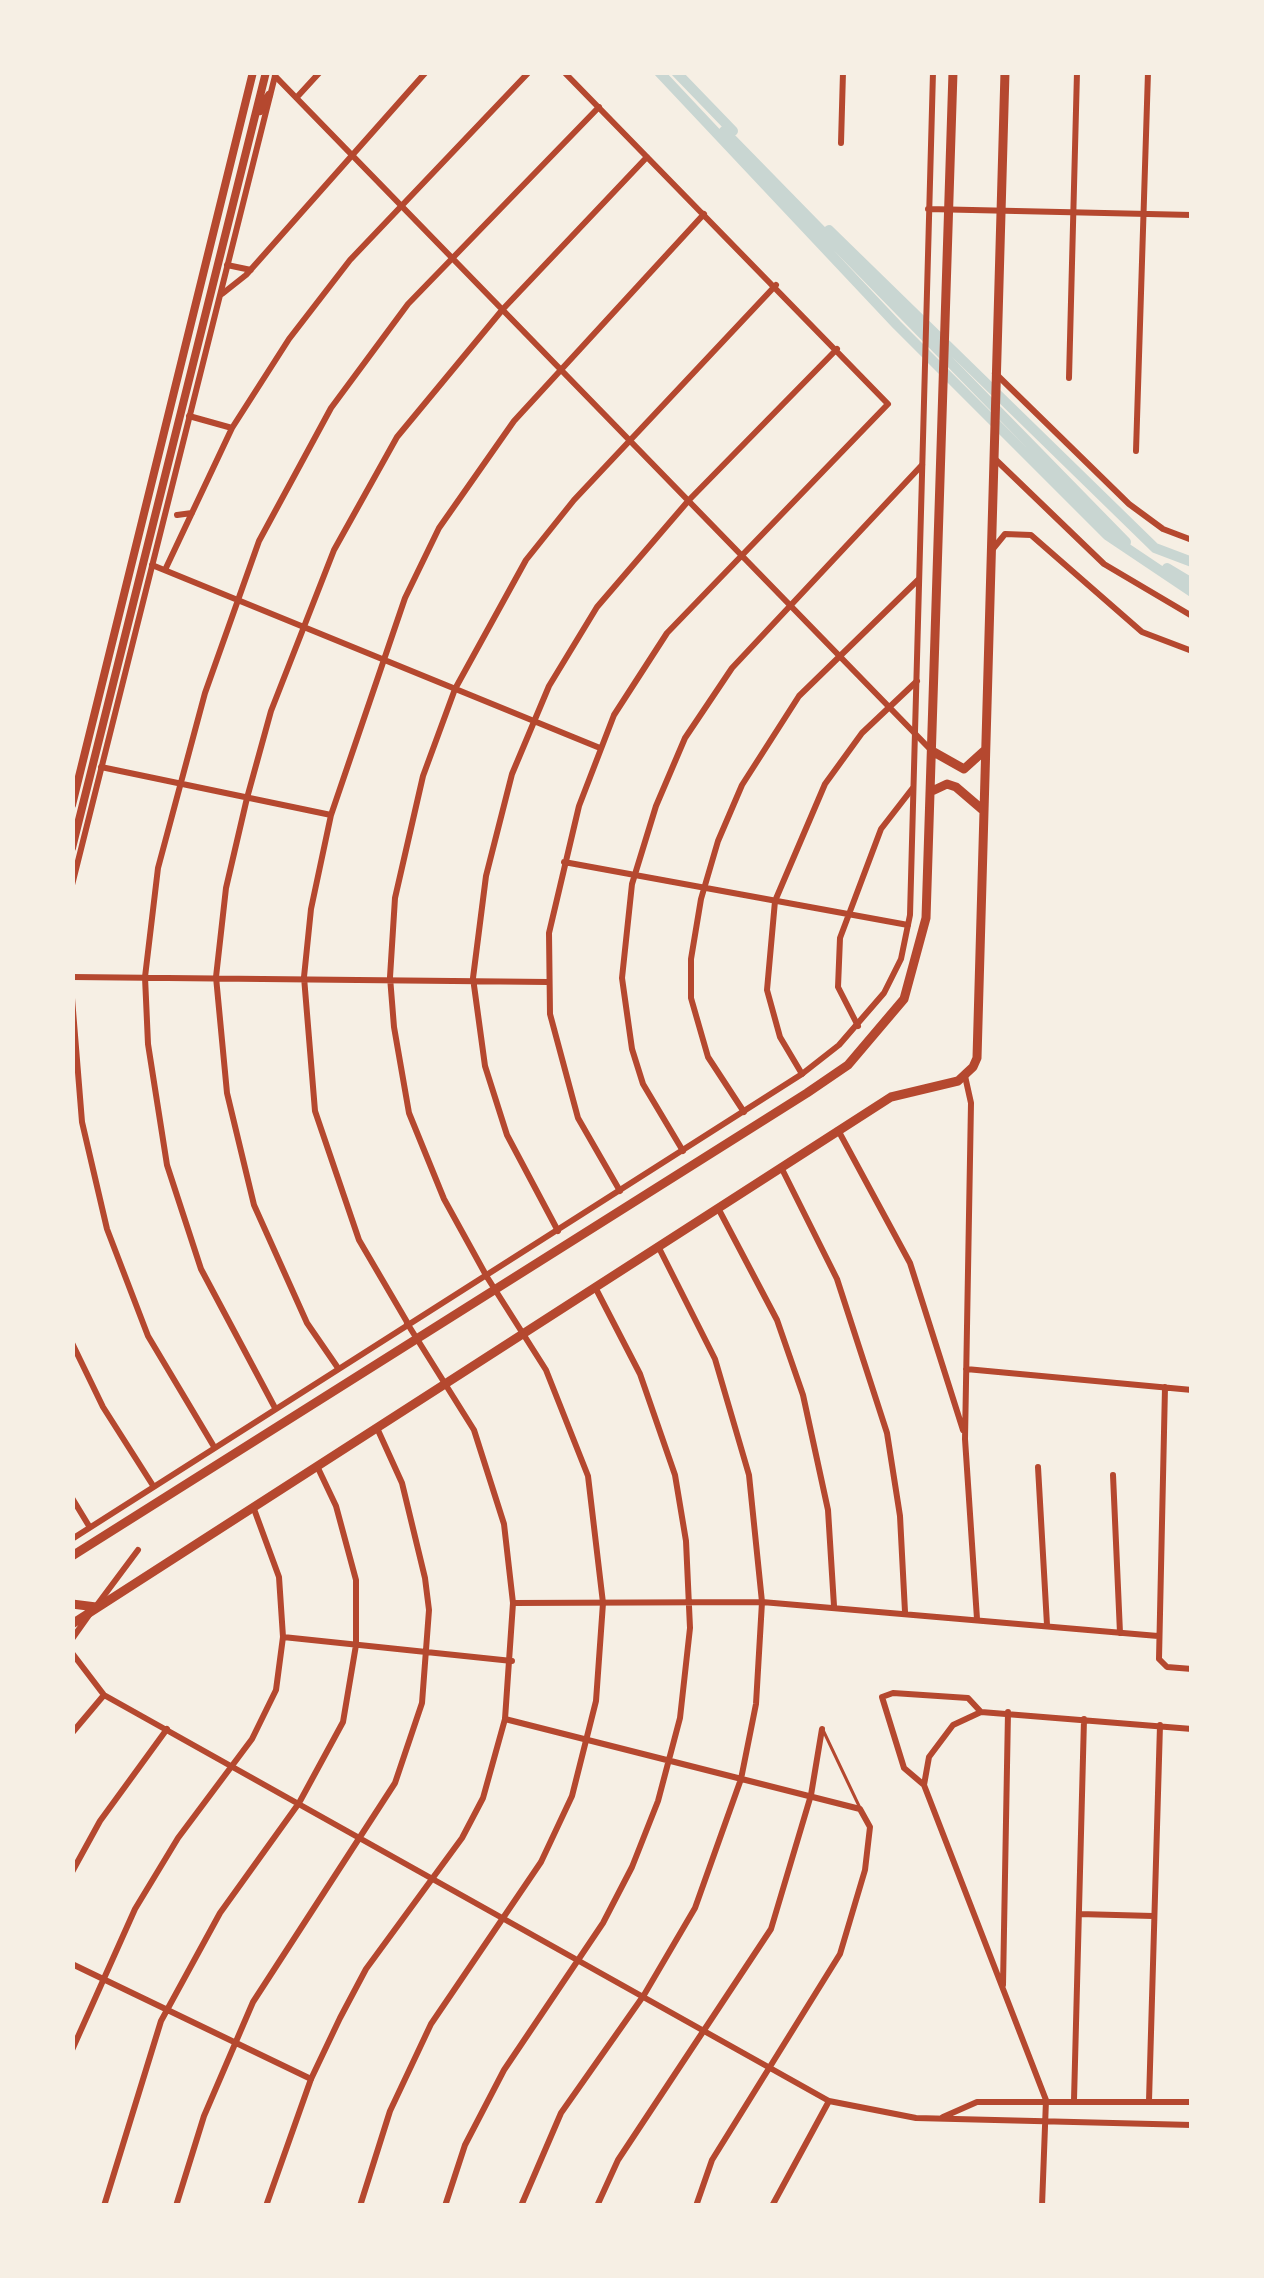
<!DOCTYPE html>
<style>
body{margin:0}
#map{position:relative;width:1264px;height:2278px;overflow:hidden;background:#f6efe4;font-family:"Alegreya Sans",sans-serif}
canvas{display:block}
.frame{position:absolute;inset:0;border:75px solid #f6efe4;pointer-events:none}
</style>
<div id="map">
<canvas width="1264" height="2278"></canvas>
<div class="frame"></div>
</div>
<script>
const context = document.querySelector('canvas').getContext('2d');
context.lineJoin = 'round';
const shape = rows => new Path2D(rows.map(r => 'M' + r).join(''));
function trace(path, color, width, dash) { context.strokeStyle = color; context.lineWidth = width; context.lineCap = dash ? 'butt' : 'round'; context.setLineDash(dash || []); context.stroke(path); }
trace(shape([
 [659,72,897,325,1107,535,1192,592],
 [676,72,733,131],
 [724,131,1126,542],
 [829,230,1155,548,1192,562],
 [1167,568,1192,583]
]), '#c9d6d2', 10);
trace(shape([
 [823,1730,860,1808]
]), '#b5482f', 3);
trace(shape([
 [564,72,888,404,667,633,614,715,579,806,549,933,550,1014,578,1118,620,1191],
 [275,76,929,748],
 [298,96,320,72],
 [841,143,843,72],
 [227,265,251,270],
 [222,294,246,275,426,72],
 [995,373,1129,504,1163,529,1192,540],
 [1069,378,1077,72],
 [189,416,232,428],
 [1136,451,1148,72],
 [177,515,192,513],
 [152,565,600,748],
 [165,570,232,428,289,339,350,260,529,72],
 [101,767,331,815],
 [564,862,908,925],
 [72,977,548,982],
 [72,998,82,1122,107,1229,148,1336,213,1445],
 [858,1026,838,987,840,938,881,829,912,789],
 [802,1074,780,1037,767,990,775,901,825,784,862,733,917,681],
 [965,1076,971,1103,965,1439,977,1619],
 [744,1112,708,1057,691,998,691,959,701,899,718,841,742,785,799,696,918,580],
 [838,1130,910,1263,963,1430],
 [683,1151,643,1084,632,1049,622,978,632,884,656,806,685,738,732,668,922,465],
 [781,1167,837,1279,887,1433,900,1516,905,1612],
 [718,1208,777,1320,803,1395,828,1510,834,1606],
 [558,1231,507,1135,485,1066,473,978,486,876,512,774,549,686,597,607,689,500,837,349],
 [487,1277,444,1199,409,1113,394,1027,390,977,395,898,423,776,455,689,526,560,574,500,776,285],
 [407,1322,359,1240,315,1111,304,977,311,909,331,815,405,598,439,528,514,421,704,214],
 [72,1343,103,1407,152,1484],
 [338,1368,307,1323,254,1205,227,1093,216,977,226,888,247,798,271,711,334,550,397,437,503,309,647,157],
 [966,1369,1192,1390],
 [1165,1387,1159,1659,1167,1667,1192,1669],
 [274,1406,201,1269,167,1165,148,1044,145,977,158,868,205,693,259,541,331,408,408,304,599,107],
 [1038,1467,1047,1625],
 [1113,1475,1120,1633],
 [72,1498,89,1526],
 [513,1603,762,1602,1158,1636],
 [97,1605,138,1550],
 [283,1637,512,1661],
 [72,1639,89,1615],
 [72,1653,104,1695,829,2101,916,2118,1192,2125],
 [505,1719,860,1809,870,1827,865,1870,840,1954,712,2160,696,2206],
 [72,1733,104,1695],
 [924,1785,904,1768,882,1697,893,1693,968,1698,981,1712],
 [72,1872,100,1821,167,1729],
 [1079,1914,1153,1916],
 [72,1964,311,2079],
 [1003,1985,1008,1712],
 [72,2050,135,1909,178,1838,252,1739,276,1690,283,1637,279,1577,254,1509],
 [1074,2100,1084,1719],
 [1149,2101,1160,1725],
 [943,2117,977,2102,1192,2102],
 [104,2206,161,2021,220,1913,299,1803,343,1722,356,1645,356,1580,336,1506,317,1466],
 [176,2206,204,2116,253,2002,395,1783,422,1703,429,1610,425,1578,402,1483,377,1428],
 [445,2206,465,2145,504,2070,603,1923,632,1867,658,1801,680,1718,690,1628,686,1541,675,1475,640,1374,595,1287],
 [521,2206,561,2113,644,1995,695,1908,741,1779,756,1704,762,1602,749,1475,715,1359,658,1246],
 [597,2206,618,2160,771,1929,811,1795,822,1729],
 [772,2206,829,2101],
 [1042,2206,1046,2100,924,1785,929,1757,953,1725,981,1712,1192,1729]
]), '#b5482f', 6);
trace(shape([
 [928,209,1192,215],
 [995,459,1104,564,1192,616],
 [992,550,1005,534,1031,535,1142,632,1192,651],
 [72,885,276,72],
 [72,1020,73,1021],
 [72,1539,802,1074,839,1045,884,993,901,959,910,915,933,72],
 [266,2206,311,2079,340,2018,366,1969,462,1838,483,1798,505,1719,513,1603,504,1524,474,1430,407,1323],
 [360,2206,390,2111,431,2024,541,1862,572,1796,596,1701,603,1603,588,1476,546,1370,487,1277]
]), '#b5482f', 6);
trace(shape([
 [260,111,269,95],
 [72,805,253,72],
 [72,848,266,72]
]), '#b5482f', 8);
trace(shape([
 [932,751,964,769,985,750],
 [930,792,947,784,956,787,984,811],
 [72,1556,807,1093,848,1065,904,999,926,918,953,72],
 [72,1604,96,1607],
 [72,1624,891,1097,958,1081,973,1067,977,1058,1005,72]
]), '#b5482f', 9);
</script>
